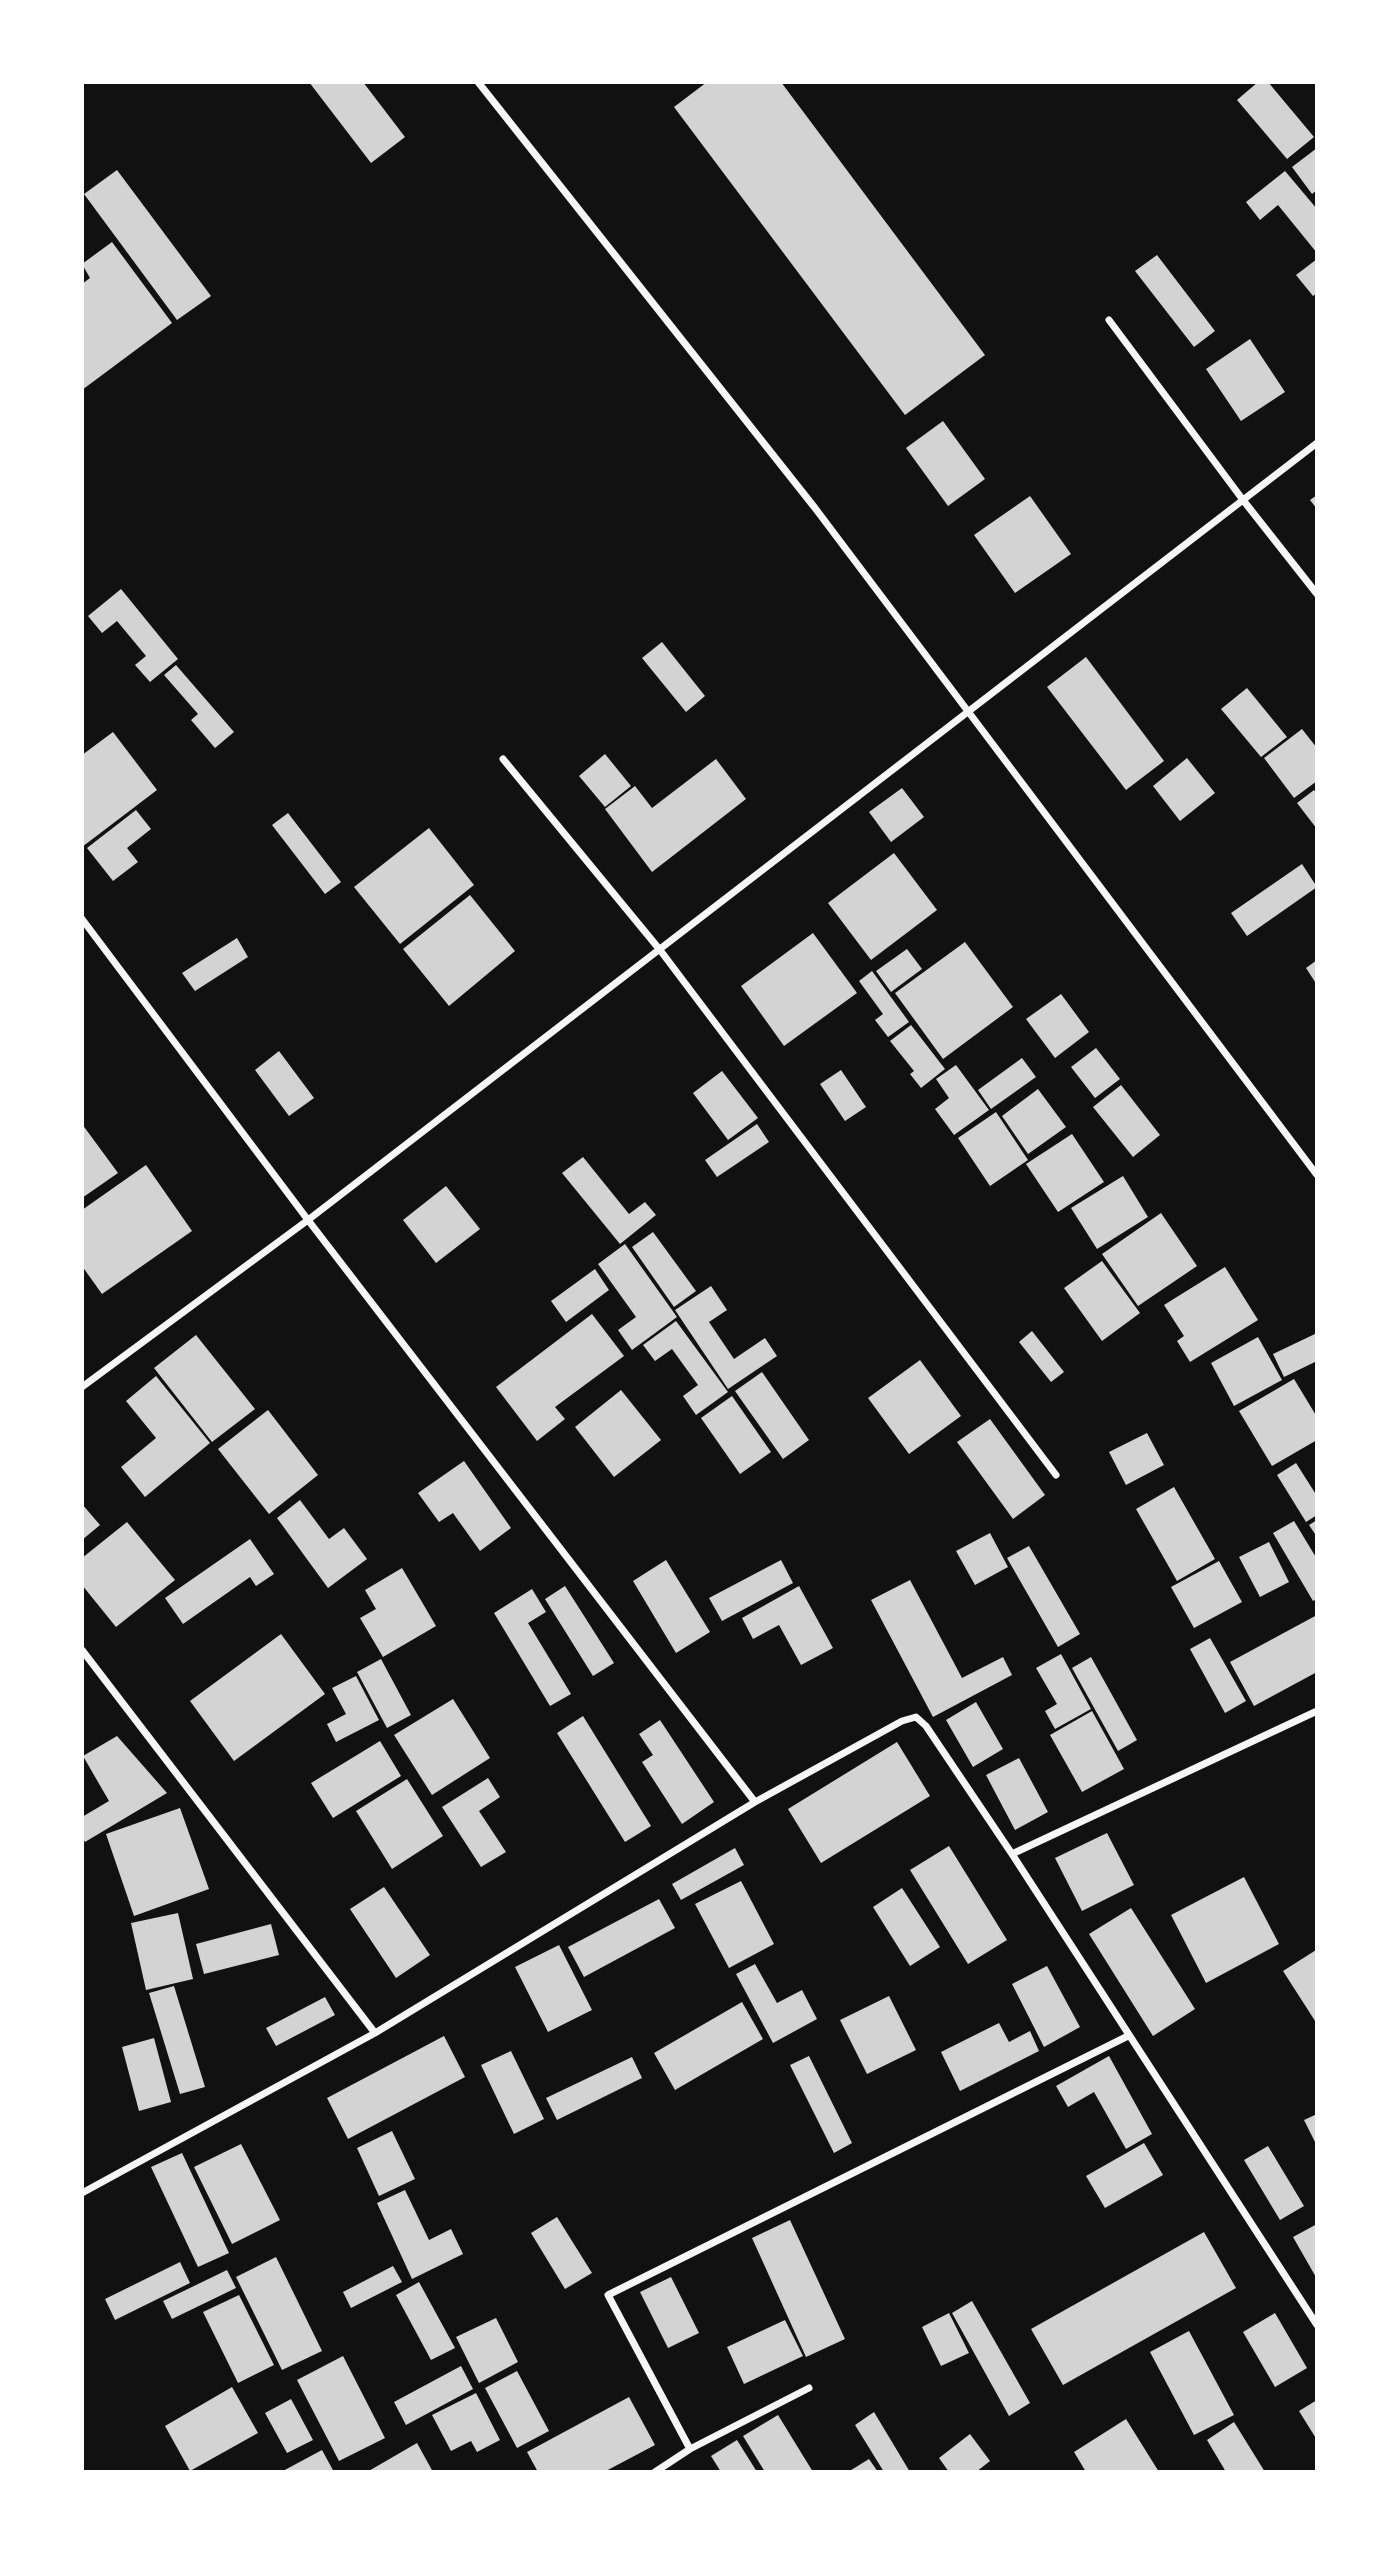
<!DOCTYPE html>
<style>
body{margin:0}
#map{position:relative;width:1399px;height:2554px;overflow:hidden;background:#111;font-family:Cabin,sans-serif}
canvas{display:block}
.frame{position:absolute;inset:0;border:84px solid #fff;pointer-events:none}
</style>
<div id="map">
<canvas width="1399" height="2554"></canvas>
<div class="frame"></div>
</div>
<script>
const context = document.querySelector('canvas').getContext('2d');
context.lineJoin = 'round';
function fillPath(path, color) { context.fillStyle = color; context.fill(path, 'evenodd'); }
const shape = rows => new Path2D(rows.map(r => 'M' + r).join(''));
function trace(path, color, width, dash) { context.strokeStyle = color; context.lineWidth = width; context.lineCap = dash ? 'butt' : 'round'; context.setLineDash(dash || []); context.stroke(path); }
fillPath(shape([
 [309,82,363,82,405,137,371,163],
 [707,82,781,82,985,355,905,415,674,107],
 [1258,82,1268,82,1314,137,1287,159,1237,100],
 [1317,148,1317,190,1312,194,1292,167],
 [117,170,211,296,177,320,84,194],
 [1285,171,1317,209,1317,253,1278,205,1260,220,1246,202],
 [112,242,172,323,82,390,82,284,90,278,82,264],
 [1157,255,1215,331,1194,347,1135,271],
 [1317,259,1317,293,1313,296,1296,275],
 [1250,339,1285,392,1241,421,1206,369],
 [943,421,985,479,948,506,906,448],
 [1317,495,1317,509,1310,500],
 [1030,496,1071,554,1015,593,974,535],
 [121,589,178,659,150,682,135,665,146,656,117,621,102,633,88,616],
 [662,642,705,696,686,712,642,658],
 [1086,657,1164,761,1126,790,1047,687],
 [176,665,234,732,215,748,191,720,198,714,164,675],
 [1247,688,1287,737,1261,757,1221,709],
 [1302,729,1317,748,1317,781,1294,798,1264,758],
 [113,732,157,790,82,847,82,755],
 [605,754,631,786,605,807,579,776],
 [1187,758,1215,793,1180,821,1153,786],
 [716,759,746,799,652,872,605,809,635,786,652,808],
 [902,788,924,817,891,842,869,812],
 [1314,790,1317,794,1317,829,1297,803],
 [136,810,151,829,127,848,138,862,113,881,87,848],
 [288,813,341,882,325,894,272,825],
 [429,828,474,885,400,944,354,887],
 [894,853,937,910,871,960,828,903],
 [1302,864,1317,887,1247,936,1231,913],
 [470,895,515,951,449,1006,403,949],
 [813,933,857,993,784,1046,741,986],
 [237,938,248,957,195,991,182,973],
 [965,942,1013,1007,943,1059,895,993],
 [907,949,922,969,891,992,876,971],
 [1317,960,1317,985,1306,968],
 [872,971,909,1022,888,1037,875,1020,883,1014,859,981],
 [1061,994,1089,1032,1055,1058,1026,1019],
 [911,1025,945,1069,921,1088,910,1074,914,1071,890,1041],
 [1096,1048,1120,1079,1095,1098,1071,1067],
 [279,1051,314,1098,289,1116,255,1070],
 [1022,1058,1036,1077,991,1109,978,1090],
 [956,1065,989,1110,954,1135,935,1109,949,1098,936,1079],
 [841,1070,866,1107,845,1121,820,1084],
 [722,1071,758,1118,728,1140,693,1093],
 [1121,1085,1160,1135,1133,1157,1093,1107],
 [1038,1089,1066,1127,1028,1154,1002,1116],
 [996,1112,1028,1160,990,1186,958,1138],
 [82,1124,118,1173,82,1198],
 [757,1124,769,1142,717,1177,705,1160],
 [1072,1134,1104,1182,1058,1212,1026,1164],
 [583,1157,629,1214,645,1202,656,1215,620,1244,562,1173],
 [146,1165,192,1231,102,1294,82,1266,82,1210],
 [1123,1176,1148,1217,1097,1249,1071,1208],
 [446,1186,480,1229,436,1263,403,1220],
 [1161,1213,1197,1266,1138,1306,1102,1254],
 [653,1232,696,1291,674,1307,632,1247],
 [625,1244,677,1317,632,1350,618,1330,636,1317,598,1264],
 [1102,1261,1140,1313,1102,1341,1064,1288],
 [1225,1267,1258,1320,1190,1362,1177,1341,1184,1336,1164,1305],
 [595,1269,609,1290,566,1322,551,1301],
 [711,1286,727,1310,709,1322,734,1359,765,1338,777,1356,728,1389,675,1310],
 [592,1314,624,1356,555,1407,565,1419,537,1441,496,1387],
 [676,1321,728,1392,696,1415,683,1396,698,1385,672,1349,655,1361,643,1345],
 [1032,1331,1064,1372,1051,1382,1019,1342],
 [1317,1333,1317,1361,1284,1377,1273,1354],
 [196,1335,255,1409,212,1442,154,1368],
 [1258,1337,1282,1380,1234,1406,1211,1363],
 [920,1360,961,1416,909,1454,868,1398],
 [762,1372,809,1440,783,1459,735,1391],
 [156,1376,210,1443,145,1497,121,1467,156,1438,126,1401],
 [1294,1379,1317,1417,1317,1440,1272,1466,1239,1411],
 [621,1390,661,1440,614,1477,575,1427],
 [732,1396,771,1452,740,1474,701,1418],
 [268,1410,318,1475,269,1514,218,1449],
 [990,1419,1045,1495,1013,1519,957,1442],
 [1147,1433,1164,1465,1126,1485,1109,1452],
 [464,1461,511,1528,480,1551,453,1513,439,1522,418,1493],
 [1296,1463,1317,1496,1317,1515,1306,1522,1277,1475],
 [1174,1487,1215,1559,1177,1581,1136,1509],
 [300,1500,329,1539,344,1528,367,1559,328,1588,277,1518],
 [82,1504,100,1525,82,1540],
 [1317,1520,1317,1537,1309,1525],
 [1294,1521,1317,1559,1317,1599,1313,1601,1273,1533],
 [127,1522,175,1580,116,1627,82,1585,82,1558],
 [990,1533,1008,1567,975,1585,956,1551],
 [250,1539,274,1574,256,1586,250,1577,183,1624,165,1598],
 [1269,1542,1289,1582,1260,1597,1239,1557],
 [1029,1546,1080,1634,1058,1647,1007,1558],
 [666,1560,710,1632,676,1653,633,1581],
 [781,1560,793,1583,722,1621,709,1598],
 [1219,1561,1242,1602,1194,1628,1171,1587],
 [402,1568,436,1626,383,1657,360,1618,376,1609,365,1590],
 [910,1580,962,1678,1003,1657,1012,1675,933,1717,871,1600],
 [565,1586,614,1663,593,1676,545,1599],
 [799,1586,833,1648,801,1665,779,1625,753,1639,742,1618],
 [532,1589,546,1612,528,1623,571,1694,550,1706,494,1613],
 [1317,1615,1317,1672,1254,1706,1230,1662],
 [281,1634,325,1694,234,1761,190,1701],
 [1210,1638,1246,1701,1225,1713,1190,1649],
 [1061,1654,1091,1709,1055,1729,1045,1711,1057,1704,1036,1668],
 [1091,1657,1137,1740,1118,1751,1072,1668],
 [381,1659,411,1715,387,1728,357,1672],
 [356,1676,379,1720,336,1742,327,1724,346,1714,332,1688],
 [453,1699,490,1758,432,1795,394,1735],
 [976,1702,1003,1749,973,1767,946,1720],
 [1092,1711,1124,1769,1082,1792,1050,1735],
 [583,1716,651,1826,625,1842,557,1733],
 [660,1720,714,1802,682,1824,642,1762,653,1755,639,1734],
 [117,1736,167,1793,85,1842,82,1837,82,1817,109,1801,83,1756],
 [380,1741,401,1776,333,1818,311,1783],
 [897,1742,930,1796,821,1863,788,1809],
 [1019,1758,1048,1812,1015,1830,986,1775],
 [488,1778,500,1797,479,1811,506,1852,481,1867,442,1807],
 [407,1779,443,1836,392,1869,356,1811],
 [180,1808,209,1889,134,1916,106,1834],
 [1107,1833,1134,1885,1082,1911,1055,1858],
 [949,1846,1007,1940,968,1964,910,1870],
 [735,1848,744,1865,681,1900,672,1884],
 [1244,1877,1279,1944,1206,1983,1171,1915],
 [741,1881,774,1944,729,1968,695,1904],
 [384,1887,430,1955,396,1978,350,1909],
 [902,1888,940,1947,910,1966,873,1907],
 [659,1899,675,1928,584,1977,568,1947],
 [1131,1908,1195,2009,1153,2036,1089,1934],
 [178,1913,193,1979,146,1990,131,1923],
 [271,1924,279,1955,204,1974,196,1944],
 [559,1945,592,2010,548,2032,515,1967],
 [1316,1950,1317,1952,1317,2024,1283,1971],
 [755,1964,777,2003,802,1990,817,2019,773,2043,736,1974],
 [1047,1966,1080,2027,1044,2047,1012,1984],
 [174,1986,205,2087,180,2094,149,1993],
 [889,1996,916,2050,867,2074,840,2020],
 [325,1997,335,2015,276,2046,266,2028],
 [742,2002,763,2039,675,2090,654,2053],
 [999,2023,1009,2042,1030,2031,1039,2051,960,2091,941,2052],
 [444,2036,465,2077,348,2139,327,2098],
 [154,2038,171,2102,139,2111,122,2047],
 [511,2051,544,2119,514,2134,481,2065],
 [809,2056,852,2143,834,2153,790,2065],
 [1109,2056,1152,2134,1126,2149,1094,2092,1068,2107,1056,2086],
 [632,2057,642,2078,557,2120,546,2098],
 [1317,2114,1317,2146,1304,2120],
 [392,2131,415,2179,379,2196,357,2148],
 [1144,2143,1163,2175,1105,2208,1086,2176],
 [241,2144,280,2220,232,2244,194,2167],
 [1268,2146,1304,2206,1280,2220,1244,2160],
 [182,2153,229,2253,198,2267,151,2167],
 [405,2190,429,2240,451,2229,463,2254,412,2279,377,2203],
 [557,2217,592,2273,565,2289,531,2233],
 [790,2220,845,2339,806,2357,752,2238],
 [1317,2224,1317,2279,1293,2237],
 [1204,2232,1236,2288,1063,2385,1031,2329],
 [276,2257,322,2351,282,2370,236,2277],
 [180,2262,190,2283,115,2320,105,2299],
 [393,2266,402,2282,351,2308,343,2292],
 [227,2270,236,2288,172,2319,163,2301],
 [671,2277,699,2333,668,2348,640,2292],
 [419,2282,455,2348,431,2360,396,2295],
 [239,2295,274,2365,238,2383,203,2312],
 [972,2301,1030,2403,1009,2416,952,2313],
 [949,2313,969,2353,941,2366,922,2327],
 [1275,2313,1307,2368,1275,2387,1243,2332],
 [496,2318,518,2362,479,2383,456,2337],
 [785,2320,803,2356,744,2384,727,2347],
 [1189,2331,1234,2415,1194,2435,1150,2352],
 [343,2356,385,2438,339,2461,297,2380],
 [461,2366,473,2389,406,2425,394,2402],
 [517,2371,549,2431,517,2448,485,2388],
 [232,2387,258,2433,190,2471,165,2426],
 [476,2393,500,2440,477,2452,471,2441,451,2451,432,2415],
 [629,2397,655,2445,604,2472,538,2472,527,2452],
 [291,2399,313,2440,287,2453,265,2413],
 [1317,2400,1317,2440,1299,2411],
 [874,2412,910,2472,884,2472,855,2425],
 [778,2415,813,2472,765,2472,743,2436],
 [1126,2419,1159,2472,1086,2472,1074,2452],
 [1234,2422,1265,2472,1226,2472,1207,2440],
 [970,2434,990,2461,976,2472,949,2472,939,2458],
 [737,2440,757,2472,721,2472,711,2456],
 [417,2443,433,2472,367,2472],
 [322,2450,334,2472,281,2472],
 [869,2459,878,2472,848,2472]
]), '#d3d3d3');
trace(shape([
 [478,82,815,508,1317,1175],
 [1109,320,1243,500,1317,594],
 [503,759,660,950,1056,1475],
 [82,919,308,1220,755,1802,902,1721,916,1717,926,1726,1012,1854,1317,2325],
 [82,1387,308,1220,1317,443],
 [82,1650,375,2033],
 [1012,1854,1317,1711],
 [82,2193,375,2033,755,1802],
 [690,2449,608,2295,1128,2036],
 [655,2472,690,2449,809,2388]
]), '#f5f5f5', 7);
</script>
